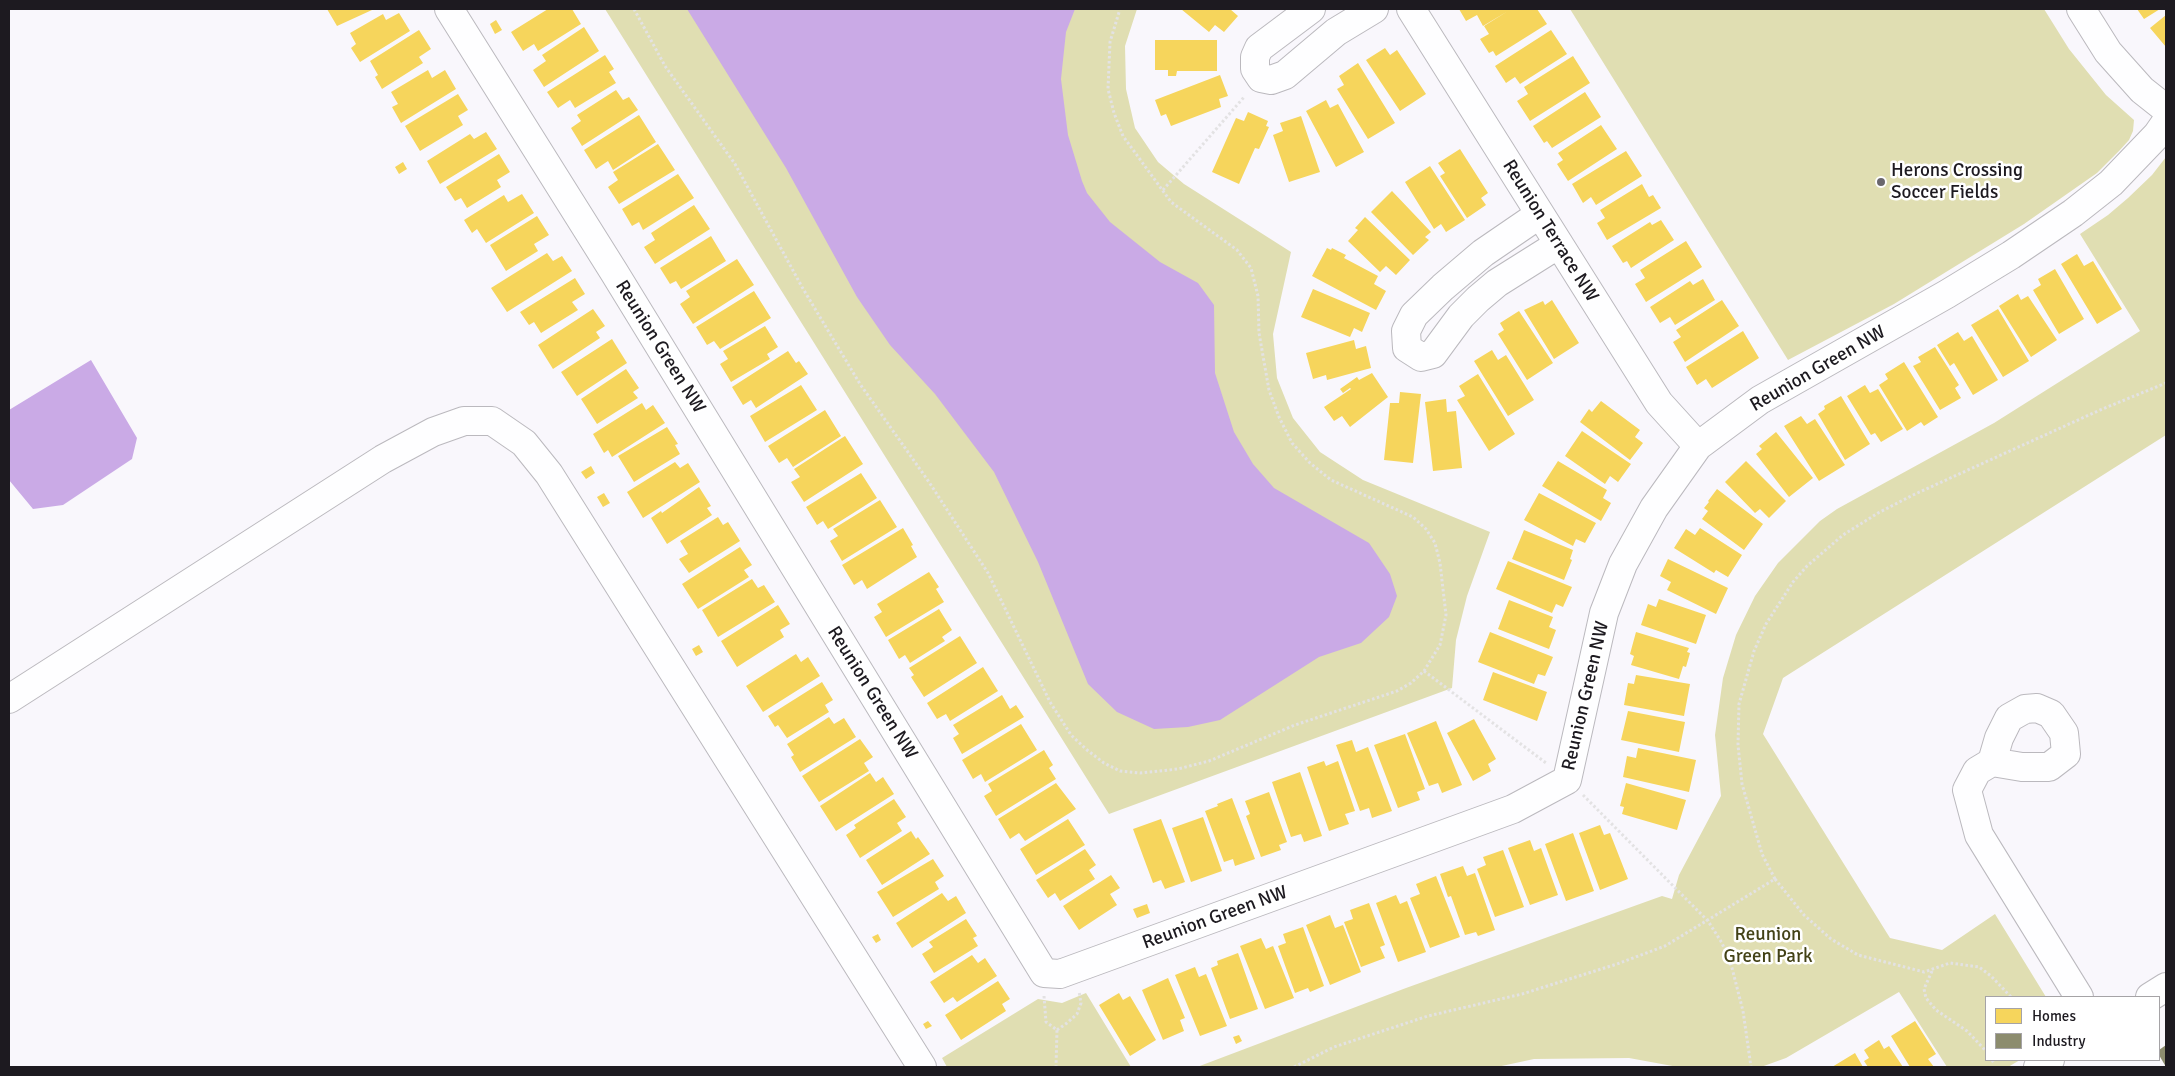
<!DOCTYPE html>
<style>
body{margin:0}
#map{position:relative;width:2175px;height:1076px;overflow:hidden;background:#f9f7fc;font-family:Signika,sans-serif}
canvas{display:block}
.frame{position:absolute;inset:0;border:10px solid #1d1a20;pointer-events:none}
.legend{position:absolute;left:1985px;top:996px;width:175px;height:65px;box-sizing:border-box;background:#fff;border:1px solid #a5a3a6;margin:0;padding:6px 9px;list-style:none;font-size:15px;color:#1d1a20}
.legend li{display:flex;align-items:center;gap:10px;height:25px}
.legend b{width:25px;border:1px solid #a5a3a6}
</style>
<div id="map">
<canvas width="2175" height="1076"></canvas>
<div class="frame"></div>
<ul class="legend">
<li><b style="height:14px;background:#f6d55c"></b>Homes</li>
<li><b style="height:14px;background:#8c8c6e"></b>Industry</li>
</ul>
</div>
<script>
const context = document.querySelector('canvas').getContext('2d');
context.lineJoin = 'round';
function fillPath(path, color) { context.fillStyle = color; context.fill(path, 'evenodd'); }
const shape = rows => new Path2D(rows.map(r => 'M' + r).join(''));
function trace(path, color, width, dash) { context.strokeStyle = color; context.lineWidth = width; context.lineCap = dash ? 'butt' : 'round'; context.setLineDash(dash || []); context.stroke(path); }
function drawText(font, color, halo, rows, align = 'center') {
  context.font = font + ' Signika,sans-serif'; context.lineWidth = 5; context.setLineDash([]); context.textBaseline = 'middle'; context.strokeStyle = halo; context.fillStyle = color; for (const [text, x, y, turn = 0] of rows) {
    context.save(); context.translate(x, y); context.rotate((+turn || 0) * Math.PI / 180); context.textAlign = isNaN(turn) ? turn : align; if (halo) context.strokeText(text, 0, 0); context.fillText(text, 0, 0); context.restore();
  }
}
fillPath(shape([
 [605,9,1137,9,1125,46,1126,89,1135,128,1158,162,1184,184,1291,252,1273,334,1277,378,1293,418,1320,452,1363,480,1490,532,1467,596,1456,640,1452,688,1109,814],
 [1570,9,2044,9,2069,49,2106,95,2134,120,2133,131,2129,140,2119,151,2097,173,2024,224,1894,304,1788,360],
 [2166,157,2166,435,1783,678,1763,734,1890,938,1942,950,1995,914,2046,997,1986,997,1986,1060,2020,1060,2008,1067,1947,1067,1899,992,1786,1058,1761,1067,1678,1067,1629,1058,1534,1059,1497,1067,1197,1067,1406,988,1662,896,1672,899,1679,875,1721,796,1715,735,1723,678,1736,635,1755,596,1778,563,1820,521,1837,509,1994,423,2140,331,2080,234,2108,215,2128,198,2152,175],
 [1086,993,1131,1067,947,1067,942,1058,1038,999,1062,1003]
]), '#e0deb2');
fillPath(shape([
 [687,9,1075,9,1066,32,1061,79,1068,135,1082,181,1087,193,1110,222,1160,262,1198,283,1214,305,1215,373,1234,432,1253,464,1274,488,1369,543,1390,574,1397,596,1389,617,1361,643,1319,657,1220,720,1188,727,1154,729,1117,712,1088,684,1038,562,994,472,935,394,890,345,857,297,786,168],
 [91,360,137,438,132,459,63,505,33,509,9,480,9,410]
]), '#caaae6');
fillPath(shape([
 [327,9,372,9,372,10,337,26],
 [548,9,572,9,581,24,538,51,534,44,523,51,511,32],
 [1181,9,1230,9,1238,16,1224,32,1215,25,1209,32],
 [1459,9,1537,9,1547,24,1496,56,1493,51,1489,53,1480,39,1489,34,1484,26,1508,11,1483,26,1477,15,1466,21],
 [2137,9,2160,9,2144,19],
 [399,13,410,31,360,62,351,48,356,44,350,33,383,14,386,20],
 [2166,15,2166,47,2150,28],
 [496,20,502,30,495,34,490,24],
 [584,27,599,51,544,87,533,70,546,61,542,55],
 [419,30,431,49,419,57,423,63,382,89,375,77,378,75,370,61],
 [1551,30,1567,54,1520,84,1515,77,1506,83,1495,66],
 [1155,40,1217,40,1217,71,1177,71,1176,76,1168,76,1168,70,1155,70],
 [1385,48,1390,55,1397,50,1426,94,1400,111,1366,60],
 [605,55,614,69,609,72,616,83,575,108,570,100,558,108,547,92],
 [1573,56,1590,83,1530,121,1517,101,1528,94,1524,87],
 [1358,63,1395,123,1368,139,1337,89,1344,85,1339,76],
 [428,70,432,78,445,70,456,89,401,123,392,107,398,104,391,92],
 [1220,75,1228,96,1219,99,1221,107,1171,126,1166,114,1161,116,1155,100],
 [616,90,623,100,629,97,638,110,582,146,571,128,581,121,577,115],
 [1585,92,1601,117,1552,148,1547,141,1544,143,1533,126],
 [458,94,468,110,458,116,463,125,420,151,405,126],
 [1326,100,1330,108,1338,104,1364,152,1336,167,1306,111],
 [1248,112,1268,121,1266,126,1269,127,1259,149,1255,148,1239,184,1212,172,1236,118,1244,121],
 [639,115,656,142,613,170,608,161,596,169,584,150],
 [1301,116,1320,172,1289,182,1273,135,1283,131,1280,123],
 [1601,125,1617,149,1568,181,1557,164,1563,160,1558,153],
 [486,132,497,149,440,184,427,161,470,134,474,139],
 [658,144,675,170,619,204,608,187,618,180,613,172],
 [1460,149,1488,193,1481,198,1486,205,1467,218,1440,176,1445,173,1438,163],
 [1626,151,1642,176,1596,205,1591,197,1583,203,1572,184],
 [499,154,510,172,497,180,501,187,467,208,461,198,455,201,446,187],
 [403,162,407,169,399,174,395,167],
 [1430,166,1465,220,1446,232,1441,224,1434,229,1405,182],
 [678,174,694,198,643,230,639,222,632,226,622,209],
 [1642,184,1649,197,1653,195,1661,208,1607,240,1597,223,1605,218,1600,210],
 [1392,191,1431,232,1425,237,1429,240,1413,255,1371,212],
 [522,194,534,213,486,243,477,229,472,233,464,220,504,195,508,202],
 [694,205,710,229,655,264,644,247,655,240,651,233],
 [537,216,549,235,534,244,538,251,506,271,490,245],
 [1365,217,1410,260,1396,275,1386,266,1380,272,1348,241,1358,230,1355,228],
 [1661,220,1674,240,1631,268,1627,261,1623,263,1612,246,1650,222,1652,225],
 [711,236,726,261,681,289,676,281,670,284,660,268],
 [1686,241,1702,267,1646,302,1635,284,1645,278,1640,270],
 [1327,248,1331,250,1332,248,1346,255,1344,258,1378,276,1374,284,1386,291,1376,310,1312,276],
 [547,253,553,261,562,256,572,271,507,312,491,288],
 [2077,254,2084,266,2093,261,2122,309,2097,324,2061,264],
 [737,259,754,285,693,324,680,304,690,297,686,291],
 [2055,269,2084,319,2059,334,2033,290,2041,285,2038,279],
 [575,278,585,294,572,302,578,310,541,333,534,322,529,325,520,312],
 [1703,279,1715,300,1675,325,1670,317,1660,323,1650,307,1690,281,1693,285],
 [1313,289,1370,313,1362,332,1354,328,1350,337,1301,317],
 [754,291,771,318,720,349,714,341,707,345,696,327],
 [2018,294,2021,300,2028,296,2057,340,2031,357,1999,306],
 [1552,300,1579,343,1554,359,1524,310,1543,301,1545,305],
 [1722,300,1739,326,1685,362,1673,342,1681,337,1676,330],
 [593,309,605,326,596,332,600,338,553,369,538,345],
 [1998,309,2029,361,2003,377,1971,325],
 [1519,311,1553,363,1527,380,1498,334,1504,330,1500,323],
 [765,326,778,347,767,354,770,359,731,382,720,364,728,359,723,351],
 [1743,331,1759,358,1712,388,1706,379,1697,385,1686,367],
 [1958,332,1964,341,1972,336,1998,380,1973,395,1954,363,1950,366,1937,345],
 [612,339,627,363,577,396,561,372],
 [1354,340,1356,349,1366,346,1371,368,1327,380,1326,375,1313,379,1306,353],
 [1935,347,1959,385,1955,388,1961,398,1940,410,1913,366,1921,362,1918,357],
 [1492,350,1498,360,1506,355,1534,400,1508,416,1474,361],
 [788,351,796,363,799,361,808,374,756,408,751,400,743,405,732,387],
 [1904,362,1938,417,1924,426,1921,422,1907,431,1879,385,1888,379,1885,374],
 [626,369,639,388,633,392,638,398,597,424,581,399],
 [1372,373,1388,397,1350,427,1342,416,1334,421,1324,407,1351,389,1350,388,1343,393,1340,389,1357,377,1359,380],
 [1478,374,1515,434,1489,451,1457,400,1465,396,1459,386],
 [801,385,817,410,765,442,750,416],
 [1865,385,1870,393,1878,389,1903,429,1881,442,1875,433,1871,435,1847,396],
 [1400,392,1421,394,1413,463,1384,460,1390,403,1399,403],
 [1841,396,1870,444,1845,460,1818,414,1825,409,1824,406],
 [1446,399,1447,412,1456,411,1462,468,1433,471,1425,402],
 [1601,401,1640,430,1635,437,1643,443,1630,460,1580,422,1589,409,1592,412],
 [642,403,646,410,653,405,665,423,612,457,608,450,604,453,593,434],
 [825,410,841,436,793,467,787,458,779,463,768,446],
 [1801,416,1807,424,1815,419,1845,465,1819,481,1784,426],
 [667,427,678,444,675,445,680,454,634,482,618,456],
 [1582,431,1631,464,1618,482,1610,476,1605,484,1565,456],
 [1776,432,1813,478,1789,497,1756,454,1762,449,1759,446],
 [845,436,863,464,804,502,791,482,800,477,794,469],
 [1558,461,1607,490,1603,498,1611,503,1601,521,1542,486],
 [1746,461,1786,501,1769,518,1760,509,1755,513,1725,482],
 [675,462,680,468,688,463,700,482,643,518,627,492],
 [591,466,595,473,586,479,581,472],
 [861,473,877,498,828,529,823,521,817,525,806,507],
 [699,487,711,506,707,508,712,515,667,544,651,518,661,511,662,513],
 [1717,489,1763,524,1744,550,1702,519,1708,511,1704,508,1709,502,1708,501],
 [604,493,610,503,603,507,597,497],
 [1539,493,1596,523,1585,543,1576,539,1573,546,1524,520],
 [880,500,897,527,842,561,830,541,838,536,833,529],
 [718,517,723,525,728,522,740,541,689,573,679,559,688,554,680,541],
 [903,528,913,545,911,546,917,557,867,589,862,580,854,585,842,565],
 [1700,528,1742,555,1728,577,1716,570,1714,573,1674,548,1686,529,1695,535],
 [1524,530,1573,550,1570,559,1572,560,1564,580,1512,559],
 [740,547,752,565,744,570,749,577,698,609,682,584],
 [1668,559,1728,588,1716,614,1667,590,1671,582,1660,576],
 [1508,561,1572,587,1563,607,1556,604,1552,613,1496,589],
 [929,572,939,587,936,589,944,602,886,637,874,617,882,612,877,604],
 [752,579,758,588,764,585,775,602,718,637,702,610],
 [1659,599,1706,615,1696,644,1641,625,1648,604,1656,607],
 [1509,600,1553,617,1549,627,1556,630,1549,649,1498,629],
 [778,605,790,624,780,630,784,637,737,667,721,641],
 [939,609,952,630,942,637,945,641,910,663,905,655,899,659,888,640],
 [1490,632,1553,657,1545,676,1538,674,1534,684,1478,662],
 [1636,632,1689,648,1687,652,1690,653,1686,667,1683,666,1679,679,1631,665,1634,656,1630,654],
 [960,636,977,663,924,697,911,677,914,675,909,668],
 [699,645,703,652,696,656,692,649],
 [796,654,801,662,808,657,820,676,763,712,746,686],
 [983,667,998,691,950,721,946,714,937,719,927,703],
 [1493,672,1547,692,1537,721,1483,700],
 [1636,675,1690,684,1684,716,1624,705,1628,683,1634,684],
 [822,682,833,700,825,705,829,712,787,738,778,725,775,727,768,716],
 [1002,695,1010,709,1016,705,1024,717,962,754,953,738,959,734,953,725],
 [1628,711,1685,722,1679,752,1621,740],
 [829,717,834,724,844,718,856,737,800,772,791,757,794,755,787,744],
 [1474,719,1496,759,1488,764,1491,771,1473,781,1447,733],
 [1436,721,1462,785,1442,793,1438,783,1429,786,1407,733],
 [1021,724,1037,750,985,782,981,774,973,779,962,760],
 [1405,734,1425,789,1417,792,1420,800,1398,808,1374,745],
 [860,739,873,757,864,763,869,771,819,802,802,776],
 [1352,740,1356,752,1368,747,1392,811,1372,818,1369,808,1360,811,1336,745],
 [1638,748,1696,760,1689,792,1623,777,1627,756,1636,758],
 [1044,750,1053,765,1049,768,1056,779,996,816,984,796,992,791,988,784],
 [1324,761,1326,766,1338,761,1355,811,1345,814,1349,824,1329,831,1307,767],
 [1300,772,1322,836,1304,842,1301,834,1291,837,1272,782],
 [870,773,876,782,883,777,894,794,836,831,820,806],
 [1056,783,1076,809,1025,841,1019,833,1010,839,998,819],
 [1626,783,1686,800,1677,830,1622,814,1624,807,1620,806],
 [1269,792,1287,842,1279,845,1281,850,1261,857,1246,816,1250,814,1245,801],
 [1232,798,1255,859,1235,866,1233,859,1224,862,1205,811,1218,806,1217,804],
 [894,799,906,817,897,823,902,831,860,858,846,835,856,828,854,825],
 [1203,817,1222,871,1191,882,1172,828],
 [1068,819,1085,845,1036,875,1020,849],
 [1161,819,1185,882,1165,889,1161,880,1153,883,1133,829],
 [1600,825,1604,835,1610,833,1628,879,1600,890,1579,833],
 [911,831,916,839,918,837,930,854,882,885,866,860],
 [1573,833,1594,891,1566,901,1545,844],
 [1530,840,1534,851,1541,848,1558,895,1530,905,1508,848],
 [1085,849,1096,865,1089,870,1095,879,1060,901,1055,893,1048,898,1036,880],
 [1503,850,1524,907,1495,917,1477,869,1486,865,1483,857],
 [933,859,944,876,935,882,939,889,893,917,877,892],
 [1463,866,1467,876,1475,873,1495,930,1478,936,1476,932,1465,935,1451,896,1448,897,1440,874],
 [1111,875,1120,888,1110,894,1117,905,1079,930,1063,906],
 [1436,876,1460,937,1430,948,1410,898,1420,894,1416,884],
 [942,893,948,901,956,896,966,913,912,948,896,923],
 [1396,895,1400,904,1407,901,1426,952,1398,962,1376,903],
 [1369,903,1385,945,1380,947,1385,958,1361,967,1344,922,1353,919,1350,910],
 [1147,904,1150,913,1137,918,1133,909],
 [1330,915,1335,928,1343,925,1361,972,1330,985,1306,925],
 [966,919,977,936,973,938,978,946,934,973,922,954,933,947,929,942],
 [1303,927,1324,986,1310,992,1308,988,1295,993,1278,946,1286,943,1283,934],
 [878,934,881,940,876,943,872,937],
 [1261,938,1266,949,1273,946,1294,998,1265,1009,1240,946],
 [1238,953,1258,1009,1230,1019,1211,968,1218,965,1217,961],
 [972,955,978,963,985,958,997,976,957,1002,953,997,944,1003,930,982],
 [1195,967,1199,977,1206,974,1227,1026,1200,1036,1175,975],
 [1168,978,1185,1018,1180,1020,1184,1031,1163,1040,1142,990],
 [998,981,1010,999,1002,1004,1006,1011,961,1040,945,1015],
 [1119,993,1123,1000,1130,996,1156,1040,1130,1056,1099,1005],
 [928,1021,932,1026,926,1029,923,1024],
 [1915,1021,1936,1054,1928,1059,1934,1067,1910,1067,1891,1036],
 [1239,1035,1242,1041,1236,1044,1233,1037],
 [1879,1040,1884,1049,1889,1046,1903,1067,1868,1067,1864,1061,1869,1058,1864,1050],
 [1855,1053,1863,1067,1832,1067]
]), '#f6d55c');
fillPath(shape([
 [2166,1045,2166,1067,2159,1055,2159,1050]
]), '#8c8c6e');
const minor = shape([
 [449,9,614,272,1044,973,1060,974,1513,809,1567,780,1604,613,1623,564,1654,508,1698,446,1760,400,1947,294,2011,255,2073,213,2111,183,2157,135,2166,122],
 [1311,9,1259,48,1255,57,1255,69,1261,78,1271,80,1285,75,1336,32,1374,9],
 [1411,9,1659,403,1698,446],
 [2081,9,2108,52,2142,90,2166,109],
 [1540,214,1483,253,1443,287,1414,315,1406,331,1407,348,1421,357,1433,354,1461,316,1478,299,1497,283,1559,244],
 [9,699,383,459,433,432,464,421,492,421,524,443,549,474,922,1067],
 [1992,762,2022,767,2049,767,2066,754,2064,733,2051,714,2037,708,2025,709,2009,718,1999,738,1992,762,1977,771,1967,790,1979,835,2079,997],
 [2150,997,2166,987],
 [2038,1067,2050,1060]
]);
trace(minor, '#bbb9be', 30);
trace(shape([
 [634,9,665,66,735,164,802,287,860,384,929,482,988,573,1050,702,1071,735,1087,750,1104,763,1120,771,1140,773,1178,769,1209,761,1295,725,1397,691,1411,683,1424,671,1440,645,1446,615,1440,563,1435,543,1426,529,1413,517,1331,480,1310,463,1292,443,1279,417,1269,390,1259,333,1258,296,1251,268,1237,250,1171,202,1123,136,1114,113,1108,89,1110,42,1120,9],
 [1163,190,1245,96],
 [1424,671,1546,763],
 [1583,795,1708,921,1722,943,1732,968,1743,1011,1751,1067],
 [1775,879,1804,915,1831,939,1858,955,1924,972,1950,963,1979,967,1991,976,2011,997],
 [1932,971,1924,989,1926,998,1936,1010,1967,1031,1986,1051],
 [1044,996,1046,1022,1057,1030,1056,1067],
 [1057,1030,1067,1023,1077,1014,1081,1003,1079,991],
 [1992,1060,1994,1063],
 [1294,1067,1334,1047,1428,1016,1522,994,1617,964,1665,946,1775,879,1762,854,1742,784,1738,745,1739,704,1754,651,1766,624,1793,582,1807,566,1843,535,1878,513,1913,495,2100,410,2166,383]
]), '#e3e2e3', 3, [2.5, 2.5]);
trace(minor, '#fefeff', 28);
for (const [x, y, r, color] of [
 [1881,182,5,"#6a676d"]
]) { const dot = new Path2D(); dot.arc(x, y, r, 0, 2 * Math.PI); context.fillStyle = color; context.fill(dot); trace(dot, '#fff', 2); }
drawText('19px', '#1d1a20', '#fff', [
 ["Herons Crossing",1891,171],
 ["Soccer Fields",1891,193]
], 'left');
drawText('19px', '#1d1a20', '#fff', [
 ["Reunion Terrace NW",1550,231,58],
 ["Reunion Green NW",660,347,58],
 ["Reunion Green NW",1818,369,-30],
 ["Reunion Green NW",872,693,58],
 ["Reunion Green NW",1586,696,-77],
 ["Reunion Green NW",1215,918,-20]
]);
drawText('19px', '#434217', '#fff', [
 ["Reunion",1768,935],
 ["Green Park",1768,957]
]);
</script>
